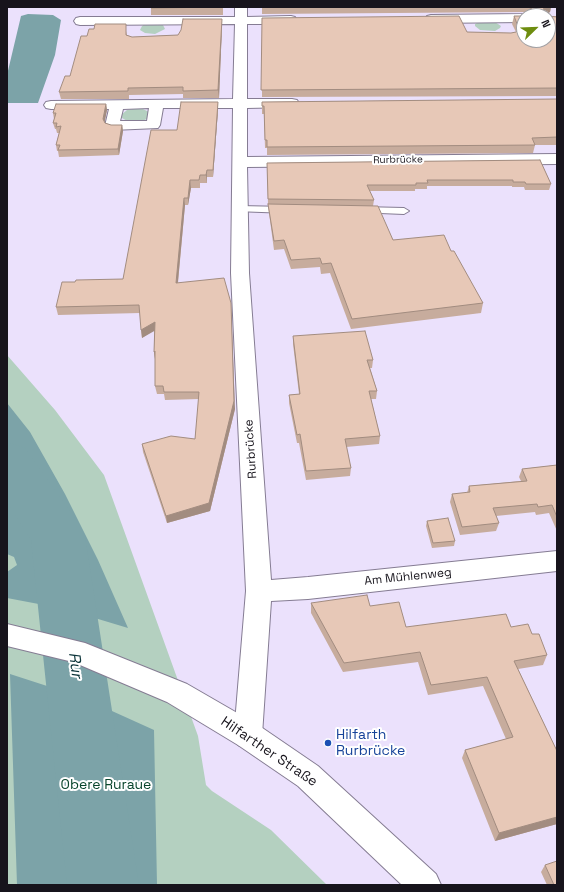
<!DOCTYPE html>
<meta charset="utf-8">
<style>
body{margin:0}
#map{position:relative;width:564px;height:892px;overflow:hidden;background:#ebe1fc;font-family:"Space Grotesk",sans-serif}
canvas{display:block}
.frame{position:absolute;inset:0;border:8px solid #17141c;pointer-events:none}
.north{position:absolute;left:516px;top:8px;width:40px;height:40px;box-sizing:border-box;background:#fff;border:1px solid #a2a1a4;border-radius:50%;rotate:67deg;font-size:11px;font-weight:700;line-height:16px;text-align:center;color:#17141c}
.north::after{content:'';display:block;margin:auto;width:14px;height:18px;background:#6e8d0f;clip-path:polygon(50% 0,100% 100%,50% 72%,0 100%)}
</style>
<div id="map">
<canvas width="564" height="892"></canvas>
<div class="frame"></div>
<div class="north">N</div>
</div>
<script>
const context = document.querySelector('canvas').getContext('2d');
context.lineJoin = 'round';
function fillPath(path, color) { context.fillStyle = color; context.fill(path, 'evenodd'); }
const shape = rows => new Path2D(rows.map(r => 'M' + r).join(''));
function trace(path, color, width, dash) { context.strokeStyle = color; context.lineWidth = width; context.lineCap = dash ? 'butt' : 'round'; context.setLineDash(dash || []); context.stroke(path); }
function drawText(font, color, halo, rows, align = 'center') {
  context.font = font + ' "Space Grotesk",sans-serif'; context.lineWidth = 4; context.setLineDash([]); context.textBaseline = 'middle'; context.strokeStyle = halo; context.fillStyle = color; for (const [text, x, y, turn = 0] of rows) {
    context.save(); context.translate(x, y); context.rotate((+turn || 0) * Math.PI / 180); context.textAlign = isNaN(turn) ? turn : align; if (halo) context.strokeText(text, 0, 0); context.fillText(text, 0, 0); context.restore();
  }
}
fillPath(shape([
 [481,21,495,22,501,26,500,28,495,31,480,30,475,26,475,24],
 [145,24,160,24,163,25,165,29,155,34,145,33,140,30,142,26],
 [138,108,143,109,151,113,149,118,140,122,129,122,122,118,121,115,127,110],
 [7,355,55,410,104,475,198,736,206,785,212,791,271,830,327,885,7,885]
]), '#b4d0c0');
fillPath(shape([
 [28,14,53,15,61,20,55,55,38,103,7,103,7,75,21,16],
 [7,403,30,432,65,494,98,560,128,628,65,609,7,598,7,572,17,565,14,557,7,554],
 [10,674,81,697,154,730,157,885,17,885]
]), '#7ca3a8');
fillPath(shape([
 [7,442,25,448,77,521,85,536,139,885,67,885,31,540,7,502,7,442]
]), '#7ca3a8');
const lane = shape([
 [239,206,288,207,293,210,288,213,235,211,234,209,239,206],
 [360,207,404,208,409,211,404,214,356,212,355,210,360,207]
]);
const street = shape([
 [235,7,247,7,247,17,291,16,295,17,297,20,295,23,291,24,247,24,247,99,292,99,297,100,299,103,297,106,292,107,247,108,247,157,557,154,557,164,247,167,249,273,271,580,308,577,557,551,557,571,308,599,271,601,262,735,258,745,248,749,238,745,234,735,246,591,231,273,233,108,163,108,160,125,158,128,112,130,107,129,105,126,109,109,51,109,46,108,44,105,46,102,51,101,233,99,235,24,80,25,76,24,74,21,76,18,80,17,235,17,235,7],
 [149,108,147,121,120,121,123,109,149,108],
 [524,14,529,16,524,16,524,22,431,23,427,22,425,19,427,16,431,15,524,14]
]);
const secondary = shape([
 [7,624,85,643,187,684,258,725,318,766,436,874,441,885,402,885,298,786,238,745,167,702,73,662,7,646,7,624]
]);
trace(lane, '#857c93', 2);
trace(street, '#857c93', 2);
trace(secondary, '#857c93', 2);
fillPath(lane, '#fff');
fillPath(street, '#fff');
fillPath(secondary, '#fff');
fillPath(shape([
 [151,7,223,7,223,15,151,15],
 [262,7,551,7,550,12,548,13,548,16,557,16,557,96,262,97,262,18,467,32,511,33,516,32,512,24,514,16,524,40,526,14,524,12,262,14],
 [222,26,219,98,183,98,183,94,129,95,129,99,61,99,59,92,70,76,87,36,126,31,127,35,132,37,178,35],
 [557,99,557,145,535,145,533,153,267,155,267,148,265,148,264,114,262,114,262,102],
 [218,102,218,110,213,177,207,177,207,183,200,183,200,188,191,188,188,205,185,205,178,283,235,409,210,511,167,523,143,452,142,444,195,439,199,399,165,400,164,394,157,394,155,386,155,359,154,352,154,330,142,338,140,313,58,315,56,307,75,282,123,279,177,130],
 [106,104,107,110,104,122,105,123,111,125,122,125,123,131,119,155,59,157,58,151,57,151,56,145,59,133,57,133,56,129,55,129,53,123,54,119,53,113],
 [540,160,551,184,549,190,525,190,524,187,512,187,512,186,427,186,427,189,415,189,415,191,369,191,374,200,373,206,393,240,451,251,483,303,481,313,351,329,330,273,321,274,320,267,291,269,284,249,274,250,269,213,268,205,267,163],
 [293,336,373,360,372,368,370,368,377,391,376,399,371,399,380,436,379,444,346,447,351,468,350,476,306,480,299,443,297,443,289,403,289,395,299,394,293,344],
 [557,465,557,531,549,513,536,515,535,512,496,516,499,523,496,531,460,535,450,502,452,494,467,493,469,486,521,481,519,477,522,469],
 [427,521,455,541,454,546,432,548,426,526],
 [311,603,370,606,406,627,511,627,532,634,547,655,543,665,518,669,557,751,557,824,495,841,462,758,465,750,506,739,483,686,428,695,418,662,343,672,311,613],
 [545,865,557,885,547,885,541,872]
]), '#c7ac9d');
fillPath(shape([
 [548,7,551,7,550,12,542,16,543,9],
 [222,19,222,26,219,98,218,90],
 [218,102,218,110,213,177,213,170],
 [106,104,107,110,104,126,103,119],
 [122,125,123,131,119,155,118,149],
 [207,170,207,183,206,175],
 [190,180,191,188,188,205,188,198],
 [184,198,185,205,177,291,176,283],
 [231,303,235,409,210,511,167,523,166,516,209,503],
 [155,322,156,330,142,338,141,330],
 [155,351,157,359,155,359,154,352],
 [557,817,557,824,495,841,499,833]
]), '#a28c80');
const building = shape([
 [151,7,222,7,151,8,151,7],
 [528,7,548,7,543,9,548,11,548,16,557,17,557,88,261,90,262,18,459,16,467,32,511,33,516,32,519,29,514,16,524,16,524,40,548,40,548,16,525,16,527,11,532,9,528,7],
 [183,19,222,19,218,90,183,91,183,87,128,88,128,91,59,92,65,76,70,76,81,36,87,36,89,29,94,29,95,24,126,24,126,35,132,37,178,35,181,30,183,19],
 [557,99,557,137,532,138,535,145,267,147,267,140,265,140,264,106,262,106,262,102,557,99],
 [181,102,218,102,213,170,207,170,206,175,200,175,199,180,190,180,188,198,184,198,176,283,224,278,231,303,234,401,209,503,166,516,142,444,171,436,195,439,199,392,164,392,163,386,155,386,155,351,154,352,155,322,141,330,139,305,56,307,62,282,75,282,76,280,123,279,151,130,177,130,181,102],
 [56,104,106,104,103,119,105,123,111,125,122,125,118,149,58,150,60,145,56,145,61,126,56,127,57,123,53,123,56,113,53,113,56,104],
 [540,160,551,184,526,184,525,182,513,182,513,180,427,180,428,183,416,183,416,185,367,185,374,200,268,199,267,163,540,160],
 [268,204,378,206,393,240,444,235,451,251,454,251,483,303,352,319,331,263,322,264,320,258,291,260,284,240,274,241,268,204],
 [365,331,373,360,367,360,377,391,369,391,380,436,345,439,351,468,306,471,300,434,297,435,289,395,300,394,293,336,365,331],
 [557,465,557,517,552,505,538,507,537,504,493,508,499,523,462,527,452,494,470,492,469,486,527,481,522,469,557,465],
 [448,518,455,541,433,543,427,521,448,518],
 [367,595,370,606,399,602,406,627,506,614,511,627,528,624,532,634,539,634,547,655,514,661,557,751,557,817,499,833,465,750,513,737,487,677,431,685,420,652,344,663,311,603,367,595],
 [557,861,557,885,554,885,545,865,557,861]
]);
fillPath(building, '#e7c8b7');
trace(building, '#a28c80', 1);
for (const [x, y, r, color] of [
 [328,743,4,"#1a4fb4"]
]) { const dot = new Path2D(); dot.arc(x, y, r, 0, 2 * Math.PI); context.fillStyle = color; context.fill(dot); trace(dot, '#fff', 1.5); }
drawText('10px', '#17141c', '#fff', [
 ["Rurbrücke",398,160,-1]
]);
drawText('12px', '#17141c', '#fff', [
 ["Rurbrücke",251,449,-94],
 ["Am Mühlenweg",408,577,-6]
]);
drawText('14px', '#164399', '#fff', [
 ["Hilfarth",336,735],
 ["Rurbrücke",336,751]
], 'left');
drawText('14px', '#17141c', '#fff', [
 ["Hilfarther Straße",269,752,34]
]);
drawText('14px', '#09452c', '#fff', [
 ["Obere Ruraue",106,785]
]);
drawText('italic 16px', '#0d353a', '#fff', [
 ["Rur",75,665,83]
]);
</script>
